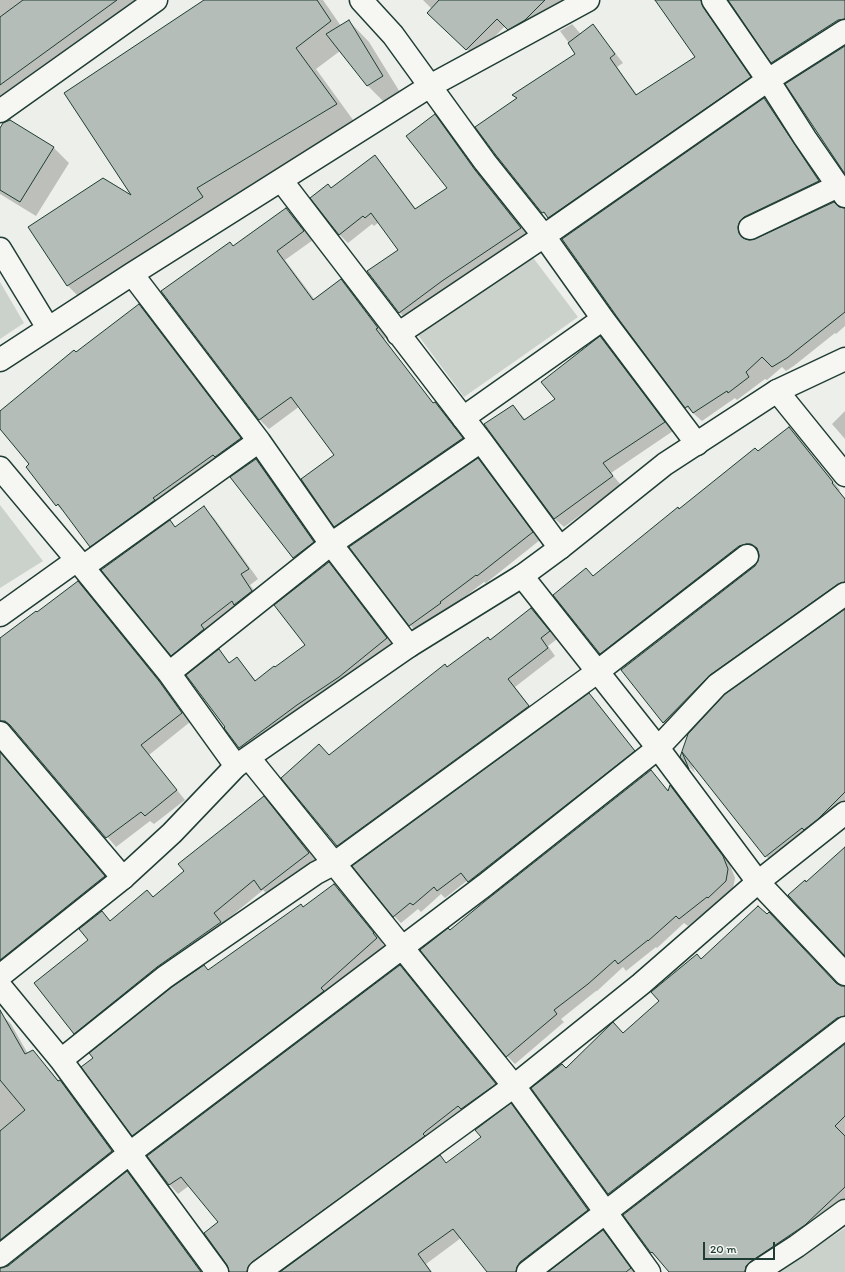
<!DOCTYPE html>
<style>
body{margin:0}
#map{position:relative;width:845px;height:1272px;overflow:hidden;background:#edefea;font-family:Itim,sans-serif}
canvas{display:block}
.scale{position:absolute;left:703px;top:1242px;width:72px;height:18px;box-sizing:border-box;border:2px solid #1f3d34;border-top:0;padding-left:5px;font-size:12px;line-height:14px;white-space:nowrap;color:#1f3d34;-webkit-text-stroke:3px #f6f6f2;paint-order:stroke}
</style>
<div id="map">
<canvas width="845" height="1272"></canvas>
<div class="scale">20 m</div>
</div>
<script>
const context = document.querySelector('canvas').getContext('2d');
context.lineJoin = 'round';
function fillPath(path, color) { context.fillStyle = color; context.fill(path, 'evenodd'); }
const shape = rows => new Path2D(rows.map(r => 'M' + r).join(''));
function trace(path, color, width, dash) { context.strokeStyle = color; context.lineWidth = width; context.lineCap = dash ? 'butt' : 'round'; context.setLineDash(dash || []); context.stroke(path); }
fillPath(shape([
 [528,251,578,317,464,397,415,331],
 [0,282,24,323,0,339],
 [0,505,43,561,0,588],
 [845,1228,845,1272,777,1272]
]), '#cbd2cc');
fillPath(shape([
 [0,0,165,0,0,121],
 [206,0,323,0,341,26,349,21,369,42,403,97,388,106,367,85,340,51,316,69,356,124,88,306,68,286,30,227,134,198],
 [423,0,563,0,541,22,516,37,505,26,475,57,436,20,432,9],
 [661,0,712,0,708,9,710,16,758,85,551,221,543,213,496,154,517,99,514,95,577,54,560,31,572,24,593,48,604,41,612,49,623,63,617,67,638,96,696,57],
 [729,0,845,0,845,29,780,70,772,62],
 [764,99,772,107,827,189,745,236,746,240,749,241,839,208,845,209,845,326,836,334,835,333,795,365,786,371,782,367,767,380,765,379,737,400,735,398,702,421,686,407],
 [435,115,443,124,484,180,529,237,408,321,399,312,399,250,379,222,374,226,372,224,348,243,339,234,331,189,375,156,383,165,416,209,449,189],
 [9,121,54,148,69,163,36,216,0,194,0,130],
 [286,209,295,218,313,240,285,260,315,300,341,281,350,290,387,337,384,339,434,404,435,403,444,412,471,448,344,535,335,526,336,455,300,406,269,429,260,420,162,292,234,247],
 [139,305,148,314,250,448,100,556,90,546,67,515,57,505,27,467,30,465,0,428,0,412],
 [600,338,609,347,673,431,611,473,621,485,564,527,555,519,485,424,513,406,526,420,556,399],
 [845,411,845,439,832,424],
 [789,428,797,436,840,490,839,491,845,498,845,592,671,730,663,722,759,561,759,552,754,551,609,661,601,653,594,577,679,510,758,452],
 [478,459,486,467,540,540,486,583,484,582,418,633,410,625],
 [256,460,267,471,325,553,306,569,294,557,232,477],
 [204,508,214,518,258,579,250,585,262,601,182,665,172,655,176,528],
 [329,563,337,571,395,647,248,755,240,747,219,651,230,663,236,658,256,681,307,645],
 [78,582,87,591,168,691,190,722,149,755,185,800,154,824,150,821,116,847,16,731,8,729,0,734,0,640],
 [531,609,557,639,548,646,555,656,515,687,536,714,345,853,337,846,330,756,490,641],
 [845,611,845,809,774,864,766,856,690,760,695,773,681,757,689,735],
 [589,695,597,702,641,759,476,889,468,880,445,898,441,894,421,912,418,909,401,923,394,916],
 [0,752,113,886,0,977],
 [650,771,669,791,670,787,678,794,730,865,735,878,733,889,717,905,715,904,688,926,684,923,657,948,656,947,626,971,623,967,597,991,596,991,561,1019,564,1022,515,1064,507,1056,421,950,450,931],
 [264,798,274,807,318,863,272,899,263,890,223,923,230,932,84,1043,75,1033,89,940,102,912,111,922,147,891,153,897,185,871],
 [334,885,344,895,383,943,382,943,386,948,143,1145,133,1135,303,908],
 [767,916,845,1012,845,1026,617,1201,609,1194,532,1088,623,1034,660,1001,701,960],
 [400,966,409,975,504,1093,259,1272,230,1272,220,1222,190,1185,178,1194,170,1185,148,1156],
 [2,1015,11,1024,28,1054,33,1051,59,1081,69,1090,121,1160,0,1256,0,1016],
 [845,1045,845,1201,755,1272,670,1272,651,1252],
 [511,1105,520,1114,596,1219,528,1272,488,1272,461,1238,426,1264,432,1272,282,1272,440,1157,447,1164,482,1137],
 [127,1172,136,1181,203,1272,0,1272,0,1269,8,1267],
 [603,1231,612,1240,635,1272,550,1272]
]), '#0003');
const building = shape([
 [23,0,117,0,0,85,0,17,23,0],
 [204,0,317,0,331,21,296,48,337,104,197,188,203,197,67,286,28,227,103,178,131,195,64,93,204,0],
 [439,0,545,0,525,20,508,30,497,19,466,50,427,13,439,0],
 [655,0,701,0,703,7,751,77,548,218,544,212,542,213,495,154,475,127,517,98,512,95,575,54,568,43,593,24,615,54,610,58,636,95,695,57,655,0],
 [728,0,845,0,845,19,838,20,771,63,728,0],
 [349,20,383,76,367,86,326,34,349,20],
 [845,46,845,174,785,84,845,46],
 [764,98,819,181,744,217,740,221,738,227,739,233,743,238,749,240,755,239,834,202,839,207,845,208,845,312,787,358,772,367,762,357,746,372,749,377,728,393,727,391,693,413,688,406,685,408,620,321,562,239,764,98],
 [435,114,475,170,521,228,442,281,399,313,367,271,398,250,371,213,365,218,363,216,339,235,310,198,328,184,331,188,375,155,415,209,447,188,406,136,435,114],
 [10,120,54,147,20,202,0,190,0,128,3,123,10,120],
 [286,208,304,231,277,251,313,300,341,279,378,328,376,329,433,403,435,402,463,438,334,527,301,479,334,455,291,397,259,420,161,291,230,242,233,246,286,208],
 [139,304,241,438,215,457,213,455,153,498,155,500,90,547,58,504,56,506,26,467,29,464,0,429,0,411,74,350,76,352,139,304],
 [600,336,665,422,603,463,613,476,554,519,484,424,513,405,524,420,555,399,541,382,600,336],
 [789,427,833,482,832,483,845,499,845,582,838,584,710,675,663,723,621,670,755,566,758,561,759,555,757,548,751,544,746,544,739,546,600,654,553,595,586,568,593,576,678,507,679,509,755,448,758,451,789,427],
 [478,458,533,532,477,576,476,575,440,602,441,603,409,626,349,547,478,458],
 [256,459,314,542,293,558,230,477,256,459],
 [204,506,249,569,241,574,252,591,234,605,232,601,201,625,204,629,171,656,101,570,170,520,175,527,204,506],
 [329,562,387,638,339,677,297,705,239,748,224,728,225,727,186,675,219,649,229,663,237,657,255,681,274,666,275,667,305,645,274,605,329,562],
 [78,581,159,681,182,713,141,745,177,790,145,816,141,812,106,838,10,725,5,721,0,721,0,638,36,611,37,612,78,581],
 [531,608,550,631,541,638,548,648,508,679,529,706,337,846,281,778,319,744,329,755,445,664,447,667,488,637,490,640,531,608],
 [845,609,845,792,817,820,804,830,802,828,765,857,682,752,689,769,680,757,688,734,725,694,845,609],
 [589,693,635,751,468,882,461,873,437,891,434,887,413,905,410,903,393,917,352,866,589,693],
 [0,752,105,876,0,960,0,752],
 [651,770,668,791,670,785,723,856,728,869,726,881,708,898,707,897,679,919,676,916,648,941,648,940,618,964,615,960,588,984,554,1010,557,1014,506,1057,420,950,448,928,450,930,484,902,651,770],
 [264,796,309,853,261,890,254,880,214,913,221,922,157,967,74,1034,34,983,88,940,79,929,102,911,110,921,147,890,153,897,184,871,178,864,264,796],
 [845,847,845,956,788,895,805,880,806,882,845,847],
 [334,884,374,933,373,933,377,938,321,988,324,991,132,1136,81,1067,93,1058,89,1053,172,987,204,965,208,970,301,904,303,907,334,884],
 [758,906,767,914,769,912,836,983,841,986,845,986,845,1016,837,1018,608,1194,531,1088,562,1064,566,1068,613,1022,623,1033,659,1001,651,992,697,954,701,959,758,906],
 [400,965,496,1084,461,1109,458,1106,426,1131,423,1134,425,1136,252,1262,248,1267,247,1272,229,1272,227,1265,204,1233,218,1222,181,1177,169,1185,147,1156,400,965],
 [0,1010,25,1054,33,1050,58,1081,60,1080,112,1151,0,1240,0,1131,25,1110,0,1080,0,1010],
 [845,1044,845,1116,835,1126,845,1136,845,1187,805,1225,750,1262,746,1266,745,1272,669,1272,652,1252,651,1253,623,1215,845,1044],
 [511,1103,588,1210,520,1262,517,1267,516,1272,487,1272,453,1229,418,1254,431,1272,280,1272,440,1155,446,1163,481,1137,475,1130,511,1103],
 [127,1171,201,1272,0,1272,0,1268,8,1266,127,1171],
 [603,1230,631,1268,626,1272,548,1272,603,1230]
]);
fillPath(building, '#b4bdb8');
trace(building, '#1f3d34', 1);
const minor = shape([
 [361,0,393,35,485,162,544,236,603,319,697,444],
 [713,0,768,80,805,138,845,196],
 [0,111,156,0],
 [281,180,481,441,560,548],
 [750,228,838,186],
 [0,249,48,328],
 [132,274,259,441,331,544,409,646],
 [398,334,544,236,768,80,845,31],
 [0,360,132,274,430,86,588,0],
 [777,391,845,475],
 [463,418,603,319],
 [0,468,77,560,169,673,236,766],
 [83,567,259,441],
 [522,576,658,748,758,882,845,974],
 [0,615,77,560],
 [169,673,331,544,481,441],
 [0,733,123,878],
 [249,758,514,1086,649,1272],
 [0,986,61,1060,217,1272],
 [61,1060,165,977,316,873,335,863,597,672,747,556],
 [0,1256,130,1153,485,885,658,748,717,685,845,594],
 [259,1272,514,1086,641,984,758,882,845,813],
 [528,1272,845,1028],
 [757,1272,797,1246,845,1211]
]);
const tertiary = shape([
 [0,976,123,878,172,833,236,766,409,646,522,576,560,548,665,464,777,391,845,359]
]);
trace(minor, '#1f3d34', 25);
trace(tertiary, '#1f3d34', 25);
trace(minor, '#f6f6f2', 22);
trace(tertiary, '#f6f6f2', 22);
</script>
